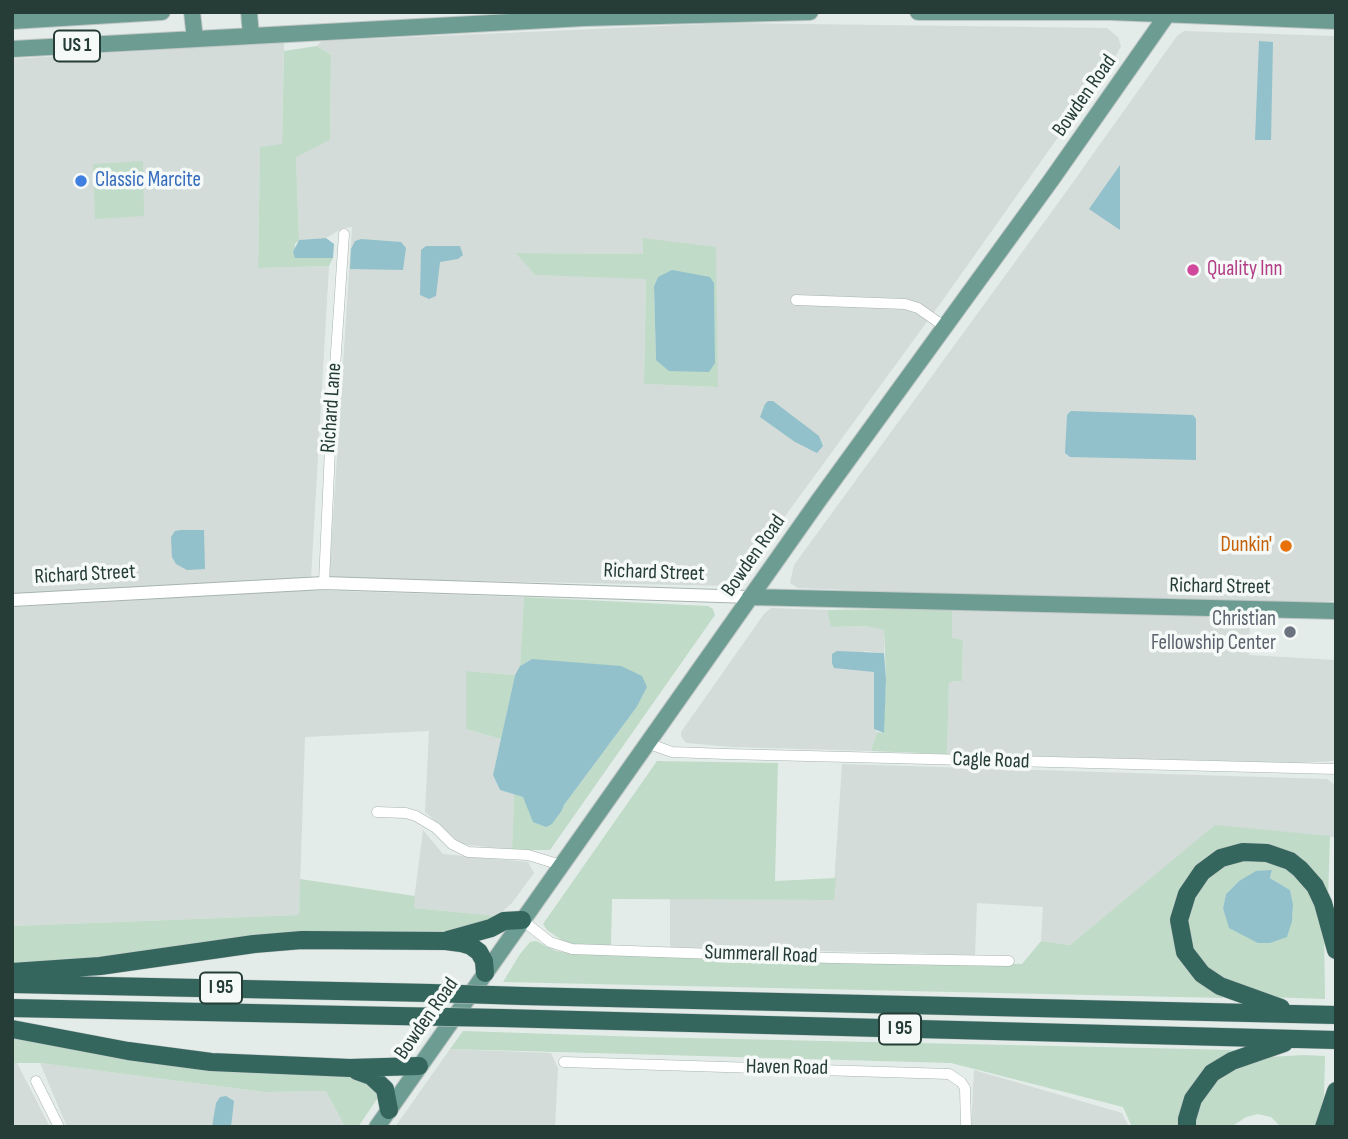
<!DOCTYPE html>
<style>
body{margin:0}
#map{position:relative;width:1348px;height:1139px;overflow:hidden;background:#e4ece9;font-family:"Sofia Sans Condensed",sans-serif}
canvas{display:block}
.frame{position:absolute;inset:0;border:14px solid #253c37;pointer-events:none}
</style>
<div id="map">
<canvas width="1348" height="1139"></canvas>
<div class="frame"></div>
</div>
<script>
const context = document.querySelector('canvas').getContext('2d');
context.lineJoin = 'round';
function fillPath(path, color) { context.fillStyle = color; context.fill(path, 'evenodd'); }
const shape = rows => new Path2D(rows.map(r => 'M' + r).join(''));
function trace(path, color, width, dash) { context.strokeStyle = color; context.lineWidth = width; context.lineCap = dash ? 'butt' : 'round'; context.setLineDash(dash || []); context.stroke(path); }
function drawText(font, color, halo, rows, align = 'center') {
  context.font = font + ' "Sofia Sans Condensed",sans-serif'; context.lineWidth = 7; context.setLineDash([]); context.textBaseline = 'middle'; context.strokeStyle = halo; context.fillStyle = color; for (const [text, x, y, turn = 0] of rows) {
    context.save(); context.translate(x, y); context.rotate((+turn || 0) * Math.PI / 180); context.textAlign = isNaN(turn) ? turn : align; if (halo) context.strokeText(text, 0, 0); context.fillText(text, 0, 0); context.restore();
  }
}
fillPath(shape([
 [731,23,1107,28,1118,37,1121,46,1117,54,945,297,743,574,732,586,329,578,352,227,343,228,326,238,299,240,296,156,330,140,331,55,317,46,322,41],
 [642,238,718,387,644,384,646,278,535,275,517,253,643,254],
 [1184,31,1336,36,1336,601,1289,603,1046,598,798,588,790,583,794,565,1061,199,1177,36],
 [284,42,282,145,260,147,258,268,329,266,311,578,12,595,12,59],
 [308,590,524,597,520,666,515,675,466,671,466,729,501,739,493,775,500,790,514,794,512,850,461,844,425,812,429,731,305,737,299,915,12,926,12,607],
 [771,608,827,610,832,627,865,626,884,630,884,653,864,651,875,673,874,728,877,732,871,751,732,747,686,743,681,736,681,732,764,614],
 [952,608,1250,614,1249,655,1336,660,1336,757,1333,761,1295,763,947,754,949,682,962,681,963,640,952,639],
 [842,764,1327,779,1336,786,1334,837,1215,826,1070,945,1041,941,1043,907,977,903,975,955,670,947,670,899,833,900],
 [423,830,443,854,528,862,534,873,512,903,497,916,413,908],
 [450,1049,551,1053,558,1068,555,1127,395,1127],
 [12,1063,17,1063,50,1127,12,1127],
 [40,1063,264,1092,326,1091,345,1127,67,1127],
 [974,1070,1122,1113,1129,1127,971,1127]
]), '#d3dcd8');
fillPath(shape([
 [317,46,331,55,330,140,296,157,299,240,295,244,295,258,333,258,329,266,258,268,260,147,282,144,284,51],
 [143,161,144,216,95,219,93,164],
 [642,238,716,247,718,387,644,384,646,279,535,275,516,253,643,254],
 [658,277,710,277,714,283,715,363,656,359,654,286],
 [524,597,708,606,713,609,715,615,550,850,512,850,514,794,523,797,529,808,562,810,564,805,636,708,532,659,520,666],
 [952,608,952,638,963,640,962,681,949,682,947,754,871,751,877,732,883,733,886,679,884,630,865,626,831,627,827,610],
 [466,671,515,675,501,739,466,729],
 [657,761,778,763,775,881,836,878,834,900,612,899,611,946,569,945,547,930,543,924],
 [1215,825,1330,836,1328,897,1295,857,1205,860,1185,880,1175,913,1176,939,1223,993,1223,998,503,982,520,954,530,942,536,941,556,951,570,953,1022,964,1041,941,1070,945],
 [1250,857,1291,869,1311,893,1324,933,1325,999,1266,997,1219,980,1192,950,1187,919,1192,896,1214,869],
 [1272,871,1270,878,1290,890,1293,913,1287,932,1223,908,1226,894,1239,881],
 [300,879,415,896,414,908,497,916,489,922,461,931,12,966,12,926,299,915],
 [463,1031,643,1037,1237,1050,1238,1053,1222,1059,1183,1127,1132,1127,1123,1107,951,1063,450,1049],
 [12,1034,185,1064,206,1071,363,1077,377,1091,377,1099,358,1127,345,1127,326,1091,264,1092,40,1063,12,1063],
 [1303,1055,1325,1056,1324,1096,1316,1127,1281,1127,1271,1117,1258,1114,1246,1117,1231,1127,1194,1127,1205,1091,1229,1070,1269,1057]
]), '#c0dbc8');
fillPath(shape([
 [1259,41,1273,42,1271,140,1255,140],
 [1120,165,1120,230,1089,209],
 [326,238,334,244,333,258,295,258,293,252,299,240],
 [361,239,401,242,406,248,403,270,350,269,351,249,355,241],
 [426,246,460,246,463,255,458,259,440,262,436,296,429,299,420,295,421,250],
 [672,270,710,277,714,283,715,363,709,372,669,371,656,360,654,286,658,277],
 [768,401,773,401,819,436,823,446,817,453,795,442,760,417,765,404],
 [1071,411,1193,415,1196,419,1196,460,1070,457,1065,453,1067,415],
 [181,530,204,530,205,569,187,570,176,564,172,557,171,537,175,531],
 [837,651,884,653,886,679,884,733,874,729,874,672,834,668,832,663,832,654],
 [532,659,621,666,642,676,647,687,636,708,564,805,562,810,552,824,546,827,533,822,523,797,500,790,493,775,515,675,520,666],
 [1272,870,1270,878,1290,890,1293,905,1292,921,1287,937,1270,943,1258,943,1229,928,1223,908,1226,894,1239,881,1256,871],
 [226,1096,234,1101,231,1127,212,1127,216,1103,220,1097]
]), '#92c1cb');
const minor = shape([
 [796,300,905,304,918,308,945,327],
 [324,583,331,427,344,234],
 [647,743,672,752,726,754,1336,769],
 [377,812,406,813,416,816,436,828,452,844,468,852,528,855,561,865],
 [522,920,550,942,572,949,831,958,1009,961],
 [564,1062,949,1074,961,1082,965,1088,966,1127],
 [36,1081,59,1127]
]);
const tertiary = shape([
 [12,600,324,583,750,597]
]);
const primary = shape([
 [192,12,195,39],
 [249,12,251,36],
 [918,12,1110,12,1336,21],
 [12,21,162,12],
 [12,49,584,18,810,12],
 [750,597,1336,611],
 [377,1127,819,500,1052,179,1169,12]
]);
const motorway = shape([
 [448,940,491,928,504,921,522,920],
 [12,972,100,966,254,944,302,940,446,941,461,943,471,946,479,952,484,961,485,973],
 [12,984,430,993],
 [523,996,1336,1015],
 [12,1008,396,1016],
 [1281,1008,1220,986,1202,974,1185,952,1179,920,1187,894,1202,872,1221,858,1243,852,1267,853,1290,861,1300,869,1315,886,1323,903,1336,950],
 [501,1018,1336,1040],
 [12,1029,128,1051,211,1062,350,1068,419,1066],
 [357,1071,371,1076,385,1089,389,1110],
 [1187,1127,1187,1119,1193,1099,1212,1073,1232,1061,1284,1043],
 [1324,1127,1336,1091]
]);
trace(minor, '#a7b4b0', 11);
trace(tertiary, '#a7b4b0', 14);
trace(primary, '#c2c8c7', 18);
trace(motorway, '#c2c8c7', 19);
trace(minor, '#fff', 10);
trace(tertiary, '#fff', 12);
trace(primary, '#6d9d92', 16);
trace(motorway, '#34665d', 18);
const motorwayBridge = shape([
 [430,993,523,996],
 [396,1016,501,1018]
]);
trace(motorwayBridge, '#c2c8c7', 19, []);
trace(motorwayBridge, '#34665d', 18);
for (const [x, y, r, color] of [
 [81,181,7,"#3f7fe0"],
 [1193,270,7,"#d1479c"],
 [1286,546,7,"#e8710a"],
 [1290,632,7,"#6b7280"]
]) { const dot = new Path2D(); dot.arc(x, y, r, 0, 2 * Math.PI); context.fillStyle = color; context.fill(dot); trace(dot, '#f5f9f7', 2.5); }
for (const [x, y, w] of [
 [77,46,46],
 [221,988,42],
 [900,1029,42]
]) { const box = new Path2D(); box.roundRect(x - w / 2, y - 15.5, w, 31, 5); context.fillStyle = '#f5f9f7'; context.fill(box); trace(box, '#253c37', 2); }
drawText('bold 19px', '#253c37', null, [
 ["US 1",77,46],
 ["I 95",221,988],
 ["I 95",900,1029]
]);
drawText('21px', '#253c37', '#f5f9f7', [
 ["Bowden Road",1085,96,-55],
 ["Richard Lane",332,408,-86],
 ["Bowden Road",754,556,-55],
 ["Richard Street",654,573,2],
 ["Richard Street",85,575,-3],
 ["Richard Street",1220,587,1],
 ["Cagle Road",991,761,2],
 ["Summerall Road",761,955,2],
 ["Bowden Road",427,1019,-55],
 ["Haven Road",787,1068,1]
]);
drawText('21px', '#366cbe', '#f5f9f7', [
 ["Classic Marcite",95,181]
], 'left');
drawText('21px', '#b23c85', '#f5f9f7', [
 ["Quality Inn",1207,270]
], 'left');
drawText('21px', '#c56008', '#f5f9f7', [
 ["Dunkin'",1272,546]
], 'right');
drawText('21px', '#5b616d', '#f5f9f7', [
 ["Christian",1276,620],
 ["Fellowship Center",1276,644]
], 'right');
</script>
